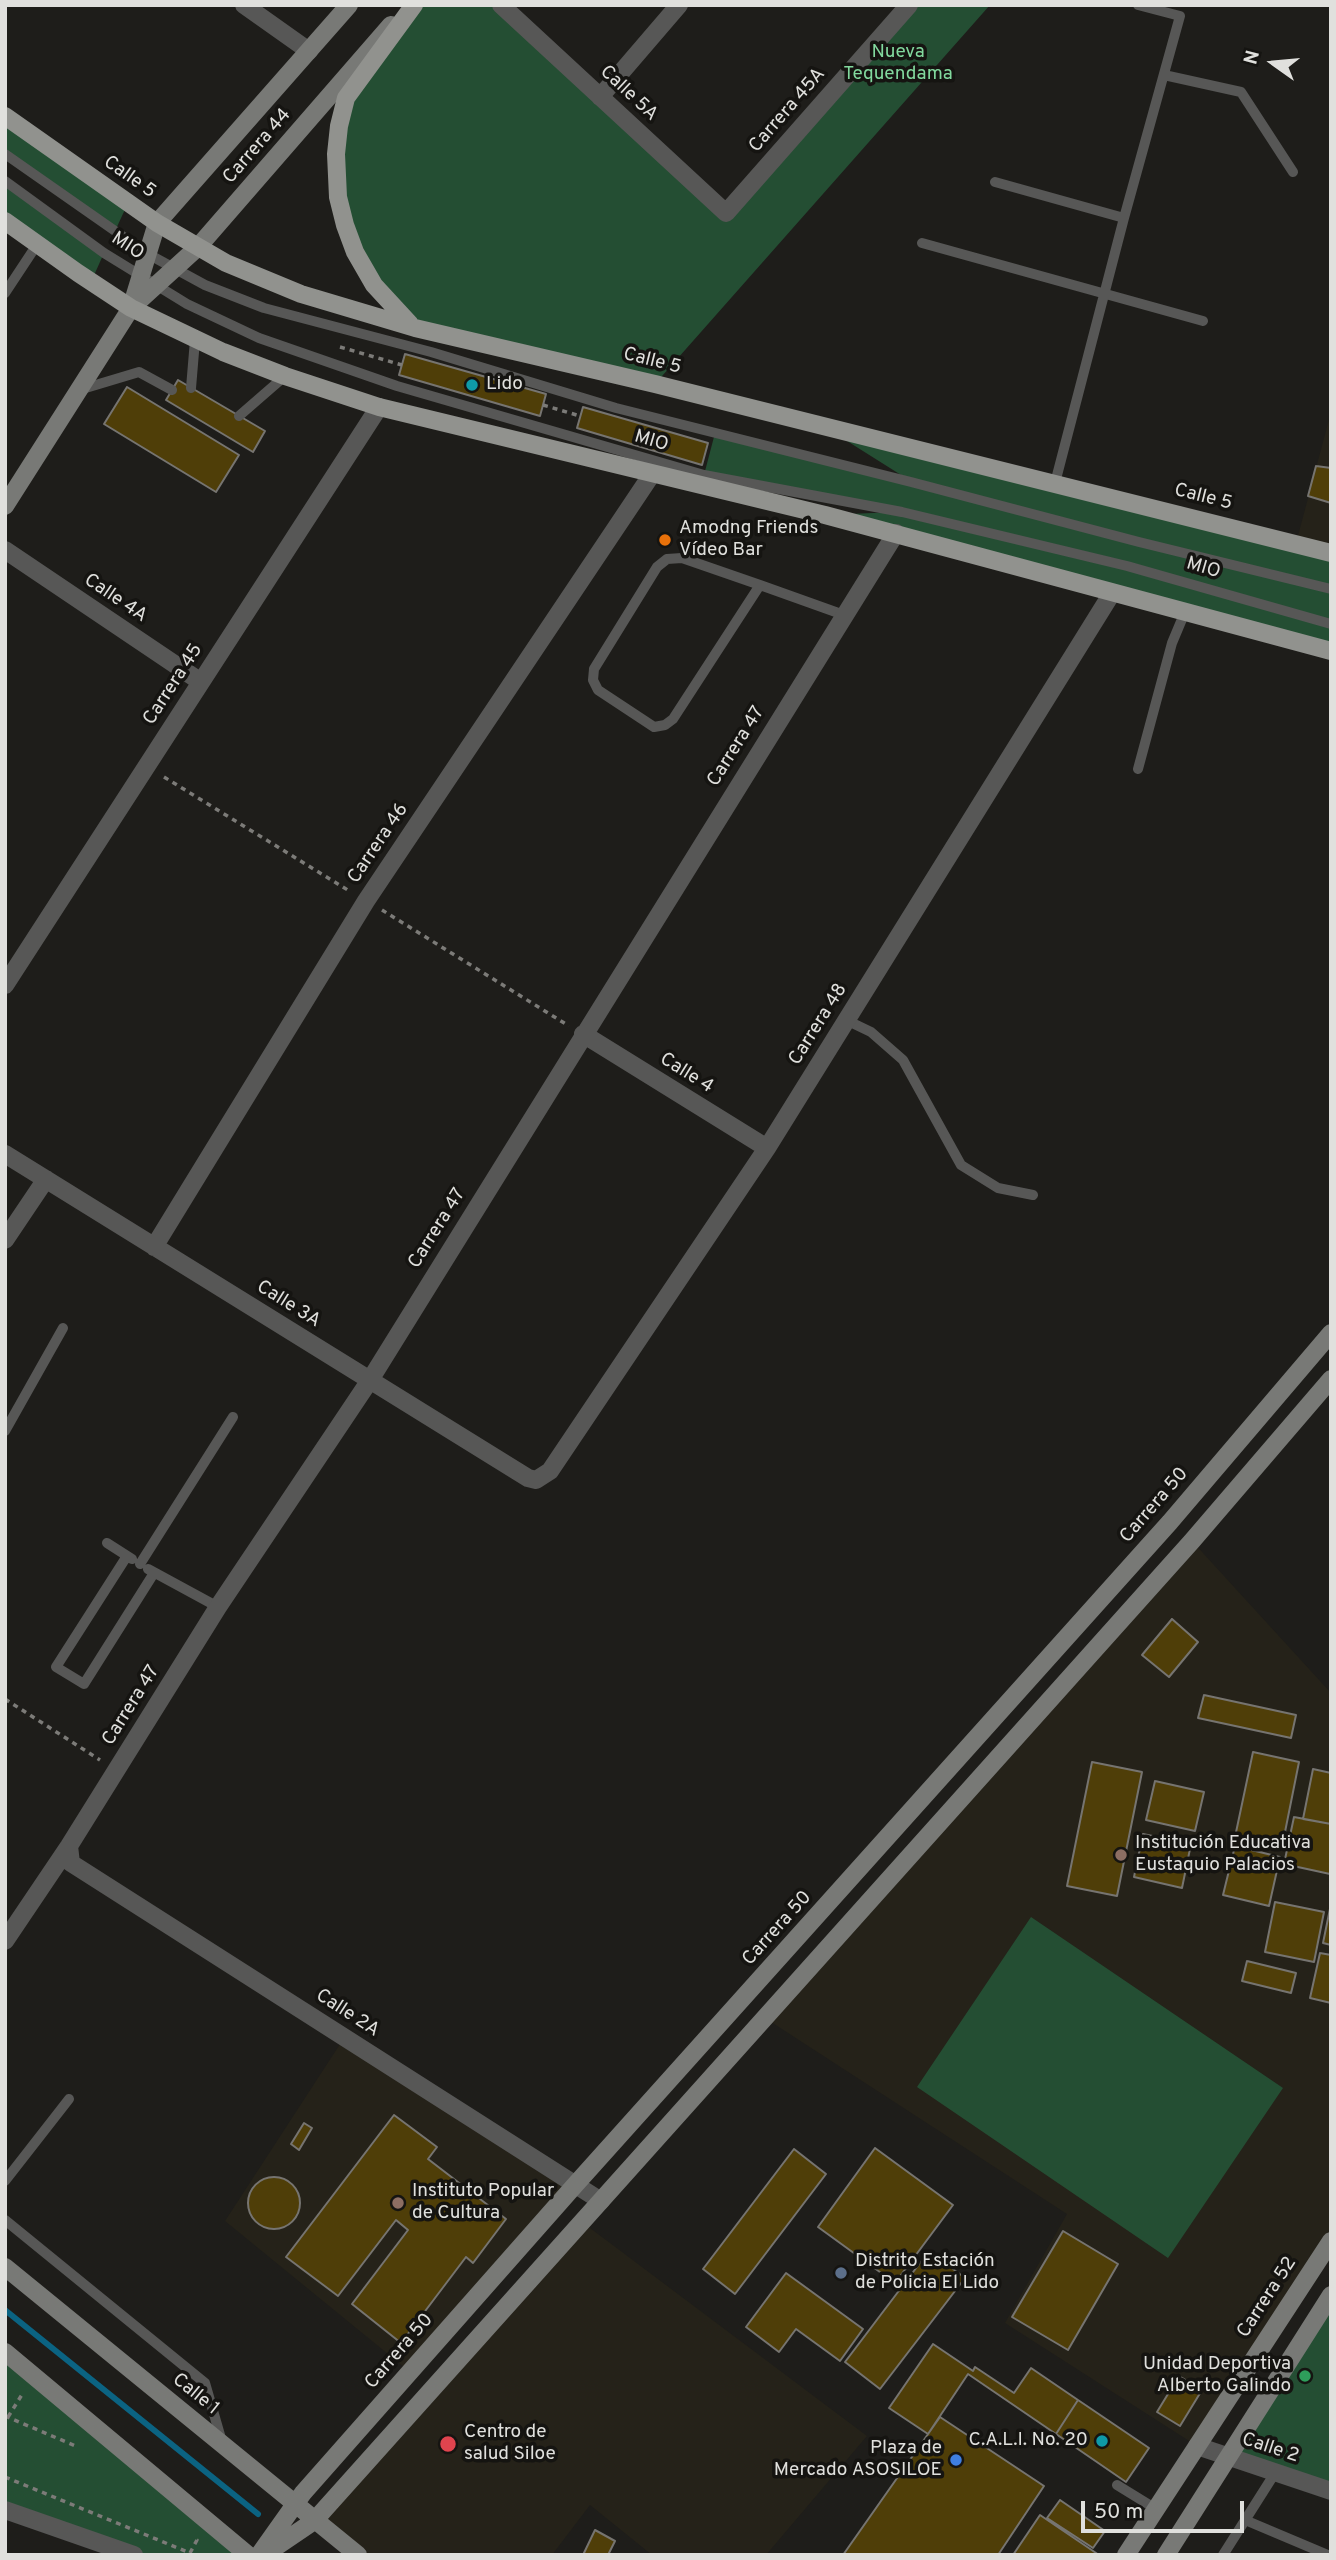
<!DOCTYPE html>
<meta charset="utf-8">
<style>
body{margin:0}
#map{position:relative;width:1336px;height:2560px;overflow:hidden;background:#1e1d1a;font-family:Overpass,sans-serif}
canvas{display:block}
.frame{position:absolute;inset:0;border:7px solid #e0e0dd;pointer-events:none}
.north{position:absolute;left:1238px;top:28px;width:70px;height:70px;-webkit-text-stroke:5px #151411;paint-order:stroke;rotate:285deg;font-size:19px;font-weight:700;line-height:28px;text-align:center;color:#e0e0dd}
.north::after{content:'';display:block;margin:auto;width:24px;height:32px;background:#e0e0dd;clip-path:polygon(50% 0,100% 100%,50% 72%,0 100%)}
.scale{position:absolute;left:1081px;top:2501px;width:163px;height:32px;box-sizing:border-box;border:4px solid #e0e0dd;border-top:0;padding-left:9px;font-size:21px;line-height:24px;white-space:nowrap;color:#e0e0dd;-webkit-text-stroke:5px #151411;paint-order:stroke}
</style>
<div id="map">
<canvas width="1336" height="2560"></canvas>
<div class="frame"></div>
<div class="north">N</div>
<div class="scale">50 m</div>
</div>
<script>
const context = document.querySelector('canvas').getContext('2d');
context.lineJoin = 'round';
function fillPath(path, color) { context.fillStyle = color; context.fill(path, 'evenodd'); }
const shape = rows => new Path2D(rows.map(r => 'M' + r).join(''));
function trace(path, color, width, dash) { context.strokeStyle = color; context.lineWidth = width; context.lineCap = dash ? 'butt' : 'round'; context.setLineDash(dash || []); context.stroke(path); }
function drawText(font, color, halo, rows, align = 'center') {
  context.font = font + ' Overpass,sans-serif'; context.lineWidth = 7; context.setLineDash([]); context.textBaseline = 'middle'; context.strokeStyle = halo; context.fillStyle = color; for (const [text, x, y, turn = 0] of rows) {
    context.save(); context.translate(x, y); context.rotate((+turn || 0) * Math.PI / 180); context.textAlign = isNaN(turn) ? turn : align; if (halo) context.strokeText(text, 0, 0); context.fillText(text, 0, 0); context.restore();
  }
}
fillPath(shape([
 [1331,412,1331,553,1296,543],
 [1192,1541,1331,1693,1331,2241,1197,2446,1005,2323,1067,2214,765,2018],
 [344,2038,575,2185,410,2372,225,2221],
 [582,2222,867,2436,766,2555,652,2555,590,2505,552,2555,358,2555,314,2521]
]), '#252219');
fillPath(shape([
 [414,5,501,5,726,213,909,5,990,5,655,384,415,328,397,312,345,225,342,112],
 [5,116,128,203,115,231,5,154],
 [5,181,104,253,91,282,5,221],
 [828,429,1331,553,1331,651,825,515,897,512,704,475,715,433,909,480],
 [1031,1917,1283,2088,1168,2258,917,2087],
 [1331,2295,1331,2491,1228,2457],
 [5,2352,248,2555,134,2555,5,2510]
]), '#244e33');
trace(shape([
 [5,2310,258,2514]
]), '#0b6382', 6);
const building = shape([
 [405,354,546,394,540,416,399,375,405,354],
 [178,380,265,431,253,452,166,400,178,380],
 [127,387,239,455,216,492,104,424,127,387],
 [583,407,708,443,702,465,577,428,583,407],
 [1316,466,1331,468,1331,503,1308,496,1316,466],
 [1172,1619,1198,1642,1169,1677,1142,1655,1172,1619],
 [1204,1695,1296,1715,1291,1738,1198,1718,1204,1695],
 [1253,1752,1299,1762,1282,1847,1235,1837,1253,1752],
 [1092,1762,1142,1772,1117,1896,1067,1886,1092,1762],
 [1313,1769,1331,1773,1331,1824,1303,1819,1313,1769],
 [1155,1781,1204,1792,1195,1831,1146,1820,1155,1781],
 [1294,1817,1331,1824,1330,1874,1284,1864,1294,1817],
 [1143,1834,1191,1844,1182,1888,1134,1877,1143,1834],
 [1235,1846,1280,1857,1269,1906,1223,1895,1235,1846],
 [1275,1902,1324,1912,1314,1962,1265,1952,1275,1902],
 [1331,1904,1331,1945,1323,1943,1331,1904],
 [1320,1953,1331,1955,1331,2003,1310,1998,1320,1953],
 [1247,1961,1296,1973,1291,1993,1242,1981,1247,1961],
 [394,2115,437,2147,428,2159,506,2219,473,2263,466,2257,401,2343,352,2304,408,2230,396,2220,338,2296,286,2257,394,2115],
 [304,2123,312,2128,299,2150,291,2144,304,2123],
 [875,2148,953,2205,895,2283,818,2227,875,2148],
 [794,2149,826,2174,735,2294,703,2269,794,2149],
 '248 2203a26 26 0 1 1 52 0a26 26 0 1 1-52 0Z',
 [1063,2231,1118,2264,1068,2350,1012,2317,1063,2231],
 [929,2251,965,2278,880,2389,845,2362,929,2251],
 [786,2273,863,2329,840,2361,796,2329,779,2352,746,2327,786,2273],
 [933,2344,973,2371,975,2367,1014,2393,1031,2368,1078,2400,1056,2434,968,2374,928,2434,889,2408,933,2344],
 [1179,2376,1202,2390,1180,2426,1157,2412,1179,2376],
 [1078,2400,1149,2448,1126,2482,1056,2434,1078,2400],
 [940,2417,1044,2486,998,2555,843,2555,940,2417],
 [1060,2500,1105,2531,1093,2548,1047,2518,1060,2500],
 [1040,2515,1099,2555,1013,2555,1040,2515],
 [595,2530,615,2541,608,2555,583,2555,595,2530]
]);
fillPath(building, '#4f3e08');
trace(building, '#767470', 2);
trace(shape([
 [340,347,402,365],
 [543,405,580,416],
 [164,777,351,892],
 [382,910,569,1026],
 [5,1699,100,1760],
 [5,2416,78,2447],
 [8,2417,23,2393],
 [5,2477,190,2553,197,2540,194,2538]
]), '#7c7b78', 3.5, [5, 5]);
trace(shape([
 [1164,75,1241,92,1293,172],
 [5,154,148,254,205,285,264,308,431,352,616,408,911,482,1139,542,1331,589],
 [5,181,104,253,187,304,259,338,397,386,704,475,902,512,1127,566,1331,624],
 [995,182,1124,218],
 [922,243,1203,321],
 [5,293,38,243],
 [191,388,195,340],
 [79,390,139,372,172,390],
 [239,416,285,376],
 [1055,483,1124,218,1180,16,1138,5],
 [682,558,760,585,673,719,665,725,654,727,598,690,593,680,594,669,657,567,667,559,682,558],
 [760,585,844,615],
 [1138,769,1172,643,1185,612],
 [846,1020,871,1032,903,1060,961,1165,998,1188,1033,1195],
 [5,1431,63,1328],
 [107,1543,132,1559],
 [127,1556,56,1667,84,1684,154,1573],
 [140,1564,233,1417],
 [148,1569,218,1607],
 [5,2181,69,2099],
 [5,2220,205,2383,222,2442],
 [1117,2485,1156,2509],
 [1245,2520,1328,2555],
 [1223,2555,1275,2473]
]), '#575756', 10);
trace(shape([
 [244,5,309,51],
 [501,5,726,213,909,5],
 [600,97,679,5],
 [5,550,201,682],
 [5,985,379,407],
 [583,1034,767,1148],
 [5,1154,528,1478,536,1480,550,1471,767,1148,1112,593],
 [5,1240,46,1179],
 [154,1247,366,901,652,474],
 [69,1846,71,1863,601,2201],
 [5,1941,69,1846,218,1607,370,1380,896,533],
 [1197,2446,1331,2491],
 [5,2510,134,2555]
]), '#575756', 18);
trace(shape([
 [131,308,198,247,391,25],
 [5,506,131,308,157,223,349,5],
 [5,2267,358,2555],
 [5,2352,248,2555],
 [259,2555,303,2493,575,2185,1170,1522,1331,1333],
 [264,2555,314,2521,1192,1541,1331,1379],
 [1126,2555,1331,2241],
 [1166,2555,1331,2295]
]), '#787976', 18);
trace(shape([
 [5,116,157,223,226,263,301,294,415,328,655,384,1331,553],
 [5,221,78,273,131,308,223,352,285,376,379,407,825,515,1331,651],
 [410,324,374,285,355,252,345,225,338,197,336,154,339,126,346,98,414,5]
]), '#91928e', 18);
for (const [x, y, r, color] of [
 [472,385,7,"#0f9aa8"],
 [665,540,7,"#e8710a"],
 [1121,1855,7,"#8d6e63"],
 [398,2203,7,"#8d6e63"],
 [841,2273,7,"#5c6f8a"],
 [1305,2376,7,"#2e9e5b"],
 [1102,2441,7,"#0f9aa8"],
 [448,2444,9,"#e0444e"],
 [956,2460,7,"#3f7fe0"]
]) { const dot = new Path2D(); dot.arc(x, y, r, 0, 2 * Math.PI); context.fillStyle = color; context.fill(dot); trace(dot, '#151411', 2.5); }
drawText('19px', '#82d99e', '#151411', [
 ["Nueva",898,53],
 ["Tequendama",898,75]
]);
drawText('19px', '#e0e0dd', '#151411', [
 ["Calle 5A",628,94,43],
 ["Carrera 45A",788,111,-49],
 ["Carrera 44",258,147,-49],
 ["Calle 5",129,178,35],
 ["MIO",127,247,33],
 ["Calle 5",652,362,14],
 ["MIO",651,442,16],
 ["Calle 5",1203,498,14],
 ["MIO",1203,569,16],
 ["Calle 4A",115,599,34],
 ["Carrera 45",174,685,-57],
 ["Carrera 47",737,747,-58],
 ["Carrera 46",379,844,-56],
 ["Carrera 48",819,1025,-58],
 ["Calle 4",686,1074,32],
 ["Carrera 47",438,1229,-58],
 ["Calle 3A",288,1305,32],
 ["Carrera 50",1155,1506,-49],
 ["Carrera 47",132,1706,-58],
 ["Carrera 50",778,1929,-48],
 ["Calle 2A",347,2014,33],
 ["Carrera 52",1268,2298,-57],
 ["Carrera 50",400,2352,-49],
 ["Calle 1",195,2395,39],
 ["Calle 2",1270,2449,18]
]);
drawText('19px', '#e0e0dd', '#151411', [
 ["Lido",486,385],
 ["Amodng Friends",679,529],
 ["Vídeo Bar",679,551],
 ["Institución Educativa",1135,1844],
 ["Eustaquio Palacios",1135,1866],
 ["Instituto Popular",412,2192],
 ["de Cultura",412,2214],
 ["Distrito Estación",855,2262],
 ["de Policia El Lido",855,2284],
 ["Unidad Deportiva",1291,2365,"right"],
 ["Alberto Galindo",1291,2387,"right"],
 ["Centro de",464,2433],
 ["salud Siloe",464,2455],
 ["C.A.L.I. No. 20",1088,2441,"right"],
 ["Plaza de",942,2449,"right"],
 ["Mercado ASOSILOE",942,2471,"right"]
], 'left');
</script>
